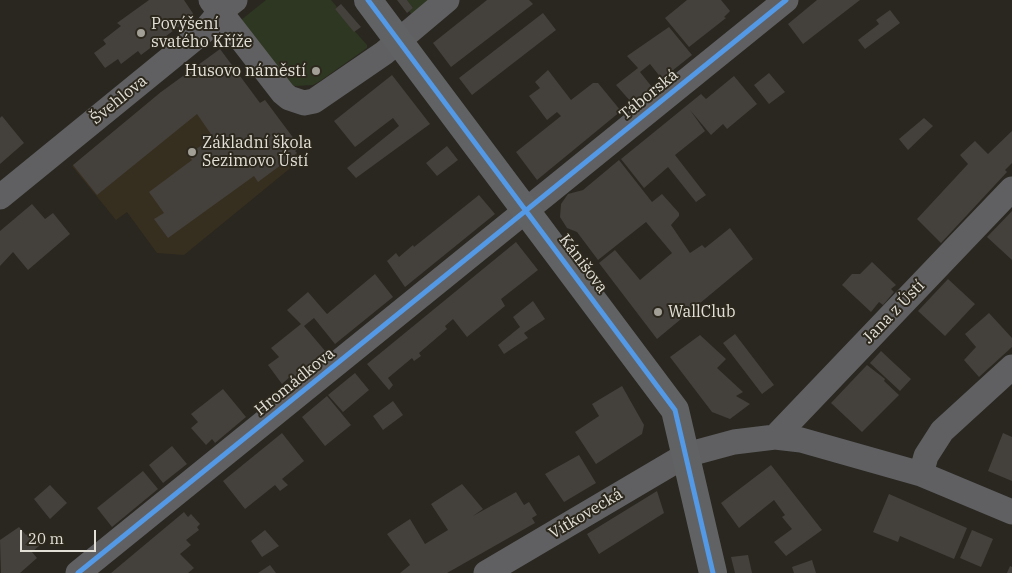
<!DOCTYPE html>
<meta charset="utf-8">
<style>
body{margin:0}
#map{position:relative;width:1012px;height:573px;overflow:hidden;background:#2a2720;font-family:"IBM Plex Serif",serif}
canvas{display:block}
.scale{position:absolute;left:20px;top:530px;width:76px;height:22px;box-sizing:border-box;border:2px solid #e2dfd7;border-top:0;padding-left:6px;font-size:15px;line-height:18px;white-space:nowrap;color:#e2dfd7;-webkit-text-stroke:4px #2d281d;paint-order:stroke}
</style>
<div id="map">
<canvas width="1012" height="573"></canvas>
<div class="scale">20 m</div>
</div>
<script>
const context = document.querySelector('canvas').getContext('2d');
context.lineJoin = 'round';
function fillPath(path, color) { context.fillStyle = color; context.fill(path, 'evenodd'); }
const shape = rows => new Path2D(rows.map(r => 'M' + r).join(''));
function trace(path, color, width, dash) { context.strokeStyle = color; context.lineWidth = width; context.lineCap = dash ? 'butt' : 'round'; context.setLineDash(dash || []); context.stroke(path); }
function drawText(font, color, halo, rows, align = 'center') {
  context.font = font + ' "IBM Plex Serif",serif'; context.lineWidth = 4; context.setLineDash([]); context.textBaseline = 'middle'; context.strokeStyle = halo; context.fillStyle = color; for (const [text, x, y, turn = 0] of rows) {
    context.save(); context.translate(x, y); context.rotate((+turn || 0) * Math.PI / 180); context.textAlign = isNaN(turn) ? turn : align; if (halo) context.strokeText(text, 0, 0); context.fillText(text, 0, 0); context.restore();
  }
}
fillPath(shape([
 [161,92,260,103,265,100,300,147,295,151,300,159,288,170,184,255,157,253,127,212,116,220,72,166]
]), '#362f1f');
fillPath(shape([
 [266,0,331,0,337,7,335,9,367,45,367,48,320,81,313,85,295,86,290,84,241,20],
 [407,0,434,0,414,17,409,11,413,8]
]), '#2e3721');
fillPath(shape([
 [149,0,184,0,194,15,141,55,138,51,121,64,118,59,105,68,94,53,106,44,103,40,121,26,117,23],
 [397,0,407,0,413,8,407,13],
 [487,0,529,0,533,4,451,67,433,43],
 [687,0,721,0,730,11,724,17,726,18,689,47,665,18],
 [817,0,860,0,803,44,788,24],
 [341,4,361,27,354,32,335,9],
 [890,10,900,23,865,49,858,40,879,24,876,20],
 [543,13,556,30,472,95,459,78],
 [669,27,692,55,662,79,650,64,640,72,652,87,632,103,616,85,638,68,627,56],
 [220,49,260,103,265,100,300,147,295,151,297,153,258,182,254,176,168,238,154,219,164,213,149,192,192,160,188,155,213,137,197,114,97,195,73,165,161,92],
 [548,70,571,100,593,83,598,83,621,111,537,180,516,152,561,116,557,112,547,120,529,96,540,88,535,82],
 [769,73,785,92,769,104,754,85],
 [392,75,430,124,356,178,347,168,399,126,393,118,355,147,334,121],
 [734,76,757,104,727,129,723,124,711,135,690,110,705,131,675,155,706,195,696,202,668,167,644,188,621,159,701,94,706,99],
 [2,116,24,143,0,164,0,118],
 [924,118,933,126,908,150,899,139],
 [1012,131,1012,163,1005,170,1007,172,941,243,917,219,968,164,960,155,975,141,988,154],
 [447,146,458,160,437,176,426,163],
 [619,160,652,202,662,194,679,213,679,216,671,225,690,253,702,245,705,248,730,228,753,259,657,339,599,263,615,250,640,280,672,253,646,222,598,260,577,232,567,228,560,217,561,204,568,194,583,190],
 [479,195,495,214,405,287,387,261,396,253,399,257,413,245,414,247],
 [32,204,45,219,53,213,70,234,28,270,13,252,0,266,0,231],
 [1012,211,1012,260,987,237],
 [516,242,538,270,501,299,505,306,467,337,453,319,445,326,447,329,419,353,421,356,414,361,412,358,388,378,393,385,389,390,367,364],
 [872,262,896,285,891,289,894,292,883,305,879,302,871,312,842,285,852,274,860,274],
 [375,274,393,297,335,344,314,318,304,326,326,352,296,377,293,374,282,384,268,365,279,357,271,348,301,324,287,310,308,292,327,314],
 [948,279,975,304,945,336,918,311],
 [533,301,545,319,524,333,528,338,504,354,498,345,520,327,513,317],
 [989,313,1012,338,1012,347,979,377,964,360,976,347,965,334],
 [735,334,774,385,762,394,723,343],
 [700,335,726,359,717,368,743,392,736,396,750,404,730,419,712,412,670,357],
 [881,351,911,379,900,391,870,363],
 [867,365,885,379,884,381,899,395,862,432,831,403],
 [355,373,369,390,343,412,328,395],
 [622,386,644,425,642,434,596,464,575,432,599,416,592,404],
 [223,389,246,417,215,443,212,439,206,445,191,428,198,422,191,414],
 [327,396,351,425,325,446,302,417],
 [393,401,403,415,383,430,373,416],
 [282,433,304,461,282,479,288,485,280,491,275,485,245,509,223,481],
 [1003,433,1012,437,1012,481,988,471],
 [172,446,187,464,163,483,149,465],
 [579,455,596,483,564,502,545,474],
 [771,465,822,530,786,556,774,542,792,529,782,517,785,515,774,500,739,528,721,503],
 [143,471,158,489,112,527,97,508],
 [462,484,483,509,473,516,516,492,524,505,529,502,537,515,532,518,535,523,447,573,400,573,410,565,387,534,410,519,425,544,448,530,431,504],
 [50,485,67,503,50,519,34,499],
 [657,491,664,513,599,554,587,534],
 [889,494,967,528,954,559,900,536,898,542,873,532],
 [184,512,188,517,191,514,200,524,197,527,199,530,186,540,191,545,180,554,194,568,188,573,111,573],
 [19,527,26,535,29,533,39,546,32,552,37,558,20,573,1,573,0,540],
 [265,530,279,546,262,557,251,541],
 [972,530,993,539,981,567,960,558],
 [748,555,752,573,735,573,731,557],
 [812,560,816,573,794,573,792,567],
 [270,565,276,573,258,573],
 [1010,566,1012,567,1012,573,1007,573]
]), '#44403c');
trace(shape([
 [211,0,283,93,289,98,304,103,314,101,384,53,447,0],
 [0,197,205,30,220,12,235,0],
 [775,437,1012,189],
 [921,474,926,456,942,431,1012,367],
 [78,573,786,0],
 [486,573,686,455,734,442,775,437,801,440,921,474,1012,512]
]), '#606062', 25);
trace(shape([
 [368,0,675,410,713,573]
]), '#616264', 28);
trace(shape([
 [368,0,675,410,713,573],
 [78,573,786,0]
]), '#5399e6', 5);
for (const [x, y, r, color] of [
 [141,33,5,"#a29f97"],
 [316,71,5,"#a29f97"],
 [192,152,5,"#a29f97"],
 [658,312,5,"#a29f97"]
]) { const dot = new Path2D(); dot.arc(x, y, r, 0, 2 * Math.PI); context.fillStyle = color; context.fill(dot); trace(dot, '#2d281d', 2); }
drawText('16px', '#e2dfd7', '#2d281d', [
 ["Povýšení",151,24],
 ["svatého Kříže",151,42],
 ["Husovo náměstí",306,71,"right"],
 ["Základní škola",202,143],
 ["Sezimovo Ústí",202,161],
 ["WallClub",668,312]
], 'left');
drawText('16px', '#e2dfd7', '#2d281d', [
 ["Táborská",649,95,-39],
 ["Švehlova",119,100,-39],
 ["Kánišova",583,264,53],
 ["Jana z Ústí",894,312,-46],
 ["Hromádkova",295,382,-39],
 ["Vítkovecká",586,514,-31]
]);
</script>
